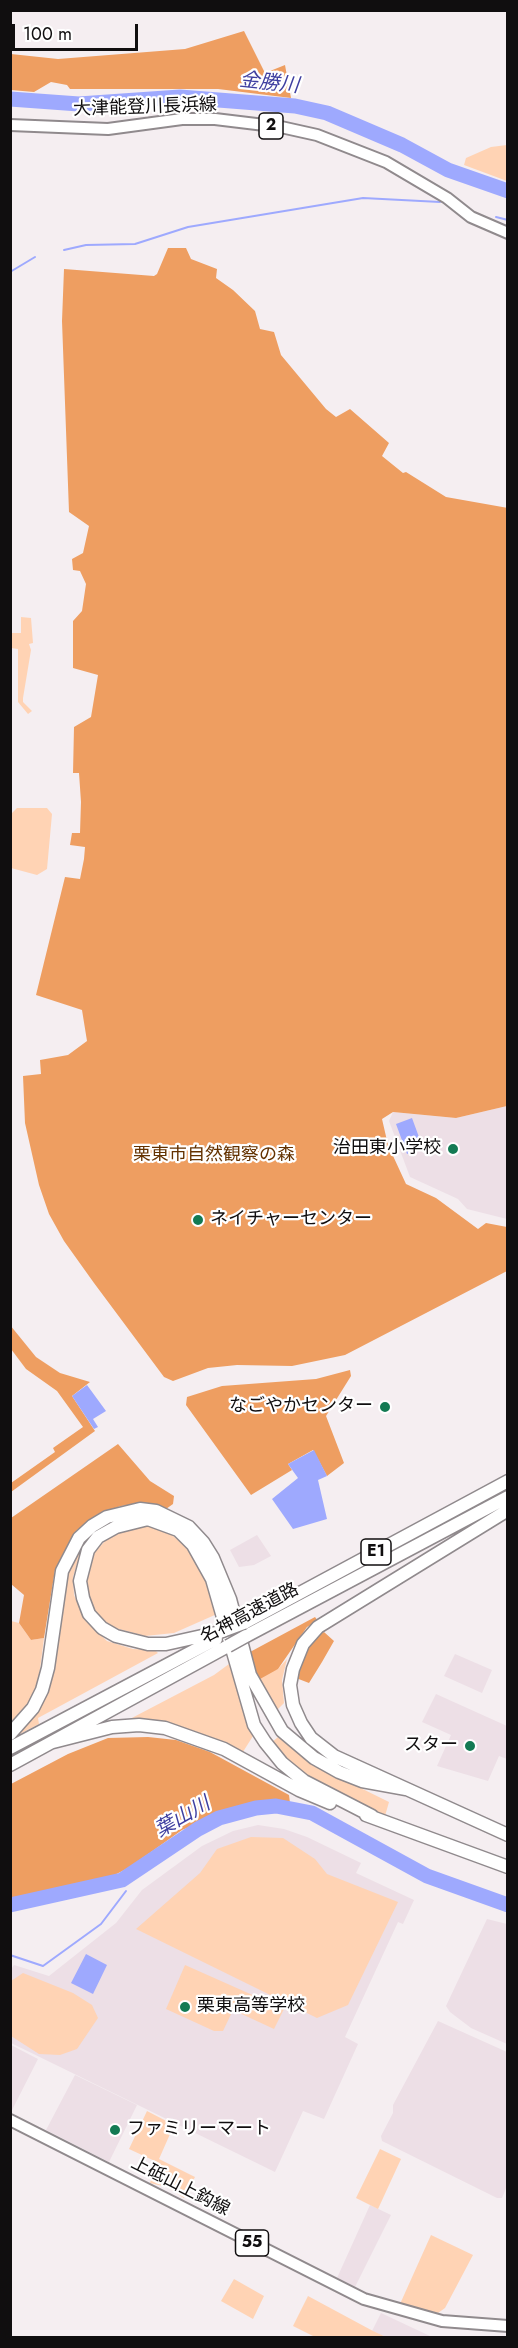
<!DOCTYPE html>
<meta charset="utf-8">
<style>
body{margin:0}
#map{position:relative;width:518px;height:2348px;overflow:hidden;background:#f5eef1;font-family:Jost,sans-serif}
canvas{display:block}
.frame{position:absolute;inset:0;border:12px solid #100e0f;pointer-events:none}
.scale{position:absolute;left:12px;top:24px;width:126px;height:27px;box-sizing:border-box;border:3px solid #100e0f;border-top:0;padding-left:8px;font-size:18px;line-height:21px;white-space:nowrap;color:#100e0f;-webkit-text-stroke:4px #fff;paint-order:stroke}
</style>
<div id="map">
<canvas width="518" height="2348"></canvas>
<div class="frame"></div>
<div class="scale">100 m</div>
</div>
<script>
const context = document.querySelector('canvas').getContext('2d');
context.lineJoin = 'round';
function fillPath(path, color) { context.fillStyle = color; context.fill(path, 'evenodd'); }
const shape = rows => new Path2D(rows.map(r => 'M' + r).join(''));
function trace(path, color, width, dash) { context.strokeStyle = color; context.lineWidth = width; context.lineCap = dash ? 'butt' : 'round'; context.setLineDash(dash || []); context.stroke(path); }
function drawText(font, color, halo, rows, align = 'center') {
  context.font = font + ' Jost,"Noto Sans JP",sans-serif'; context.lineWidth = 4.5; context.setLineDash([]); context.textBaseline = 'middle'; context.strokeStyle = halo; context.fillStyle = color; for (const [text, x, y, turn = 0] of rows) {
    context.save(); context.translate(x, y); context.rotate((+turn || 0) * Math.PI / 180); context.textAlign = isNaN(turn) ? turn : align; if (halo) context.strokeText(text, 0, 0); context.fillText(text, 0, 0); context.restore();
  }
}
fillPath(shape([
 [507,1106,507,1219,467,1209,458,1199,410,1177,389,1121,393,1112,456,1118],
 [257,1535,271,1556,254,1565,239,1567,230,1550],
 [455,1654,492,1670,482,1693,444,1676],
 [436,1694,507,1726,507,1759,499,1756,488,1781,437,1766,451,1735,422,1722],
 [258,1825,284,1829,307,1837,361,1863,356,1873,414,1900,403,1924,398,1922,345,2037,358,2044,324,2119,303,2111,275,2172,11,2043,10,1971,14,1965,49,1976,116,1923,142,1890,202,1846,233,1831],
 [487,1919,507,1924,507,2044,471,2028,450,2012,446,2006],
 [438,2021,507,2052,508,2183,502,2198,497,2198,382,2141,381,2136,393,2113,393,2105],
 [11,2045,38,2059,11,2112,10,2112],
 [75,2075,137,2105,109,2162,46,2130],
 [370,2205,391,2215,355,2287,337,2278],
 [381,2313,430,2336,386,2337,372,2331]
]), '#eddfe6');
fillPath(shape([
 [507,145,507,181,464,165,466,158,491,147],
 [21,617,31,618,33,643,29,644,31,650,23,698,23,702,32,711,28,714,18,702,18,649,11,648,11,633,21,633],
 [17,808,47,808,52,814,47,869,37,875,11,868,11,814],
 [147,1525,166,1530,191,1551,205,1574,217,1614,174,1633,145,1636,115,1628,113,1631,91,1609,85,1588,90,1558,111,1534],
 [83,1543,73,1577,74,1595,86,1621,107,1641,133,1649,155,1650,158,1653,38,1718,39,1724,18,1735,30,1719,64,1578],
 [11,1621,19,1623,31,1640,44,1638,39,1677,31,1700,11,1726],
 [287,1659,282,1680,284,1703,273,1714,255,1678,278,1669],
 [229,1664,253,1736,241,1755,129,1723,128,1720,214,1675],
 [278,1737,310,1763,389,1802,385,1816,363,1808,291,1767,271,1743],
 [251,1837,283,1838,315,1859,327,1874,398,1902,348,2005,317,2018,136,1929,200,1873,217,1849],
 [185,1965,284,2009,274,2029,233,2010,223,2031,214,2031,166,2009],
 [23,1973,73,1993,92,2005,98,2018,77,2049,60,2055,39,2054,11,2036,11,1981],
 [147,2111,174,2125,159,2159,195,2177,184,2198,167,2187,150,2183,157,2162,129,2149],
 [380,2149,401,2159,378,2209,356,2198],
 [431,2235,473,2255,445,2308,438,2313,400,2304],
 [234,2279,264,2296,253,2319,221,2301],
 [308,2296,373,2331,386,2337,315,2337,293,2326]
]), '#ffd3b4');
fillPath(shape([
 [244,31,265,73,285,65,291,98,218,89,70,89,67,85,51,82,34,92,11,90,11,54,58,59,185,49],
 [168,248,186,248,191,259,217,269,216,278,233,290,255,311,260,329,274,332,281,355,326,409,336,417,350,409,389,443,382,456,403,473,406,472,446,497,508,508,507,1106,456,1118,393,1112,382,1119,388,1145,406,1184,436,1198,478,1229,486,1223,507,1227,507,1271,345,1355,292,1366,237,1365,208,1368,173,1381,164,1377,94,1283,64,1241,49,1214,39,1185,25,1123,23,1076,41,1074,40,1060,68,1055,87,1041,82,1010,36,995,65,877,80,879,84,859,85,847,70,845,72,833,80,833,81,802,79,773,73,773,74,727,91,717,98,675,73,668,73,621,82,611,86,584,80,571,73,570,72,559,83,553,89,526,69,512,62,321,64,269,154,276,157,274],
 [10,1325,36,1357,60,1373,90,1382,72,1396,95,1431,11,1492,11,1483,55,1452,53,1448,83,1427,57,1391,26,1369,11,1349],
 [350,1370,351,1376,326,1416,344,1463,327,1476,313,1450,288,1464,292,1470,251,1495,186,1405,187,1397,222,1386,316,1379],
 [118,1444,150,1481,174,1496,173,1504,166,1509,136,1504,121,1506,103,1512,77,1530,55,1570,44,1638,31,1640,19,1623,24,1595,11,1584,11,1518],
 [315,1617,318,1621,307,1627,278,1669,260,1679,255,1678,250,1652],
 [324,1632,334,1641,322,1662,309,1683,296,1678,303,1656,316,1636],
 [148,1737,176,1740,210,1752,289,1795,290,1803,258,1805,222,1814,182,1830,130,1867,105,1880,11,1900,11,1784,68,1754,108,1738]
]), '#ee9e61');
fillPath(shape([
 [412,1118,423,1148,407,1154,396,1124],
 [87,1385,106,1411,93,1419,98,1427,94,1429,72,1396],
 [314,1450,327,1476,318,1480,327,1519,293,1529,272,1499,298,1478,288,1464],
 [86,1954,107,1965,93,1994,71,1983]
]), '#9ea9fe');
trace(shape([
 [496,217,508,220],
 [64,250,86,245,135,244,188,227,363,198,440,202],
 [10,272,35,257],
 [122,1880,134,1872],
 [10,1955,43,1966,101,1924,126,1891]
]), '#9ea9fe', 2);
trace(shape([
 [10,99,79,104,180,97,295,106,327,113,402,145,448,170,508,191],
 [10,1905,122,1880,198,1829,219,1818,256,1808,276,1806,312,1813,427,1876,508,1905]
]), '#9ea9fe', 15);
const primary = shape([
 [10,125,108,129,182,119,215,119,281,127,317,135,386,162,447,198,471,217,508,233],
 [10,2120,364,2299,442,2321,508,2326]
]);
const motorway = shape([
 [508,1510,318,1627,303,1644,293,1669,290,1685,293,1705,301,1723,311,1738,334,1756,508,1835],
 [244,1623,508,1481],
 [220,1632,166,1644,148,1644,116,1636,102,1628,89,1614,83,1598,80,1581,88,1550,98,1537,116,1527,148,1519,178,1530,193,1545,212,1579,254,1725,265,1742,282,1763,304,1781,372,1816],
 [246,1636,508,1497],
 [10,1734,33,1708,42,1690,48,1668,62,1571,79,1538,92,1526,107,1517,140,1509,156,1511,189,1527,203,1542,213,1558,230,1599,250,1675,282,1731,314,1758,339,1772,362,1781,406,1789],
 [53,1742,112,1727,139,1725,165,1728,224,1749,299,1790,330,1803],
 [10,1748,216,1639],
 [10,1765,228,1646],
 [366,1815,508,1867]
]);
trace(primary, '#908a8d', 14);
trace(motorway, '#908a8d', 15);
trace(primary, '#fff', 10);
trace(motorway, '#fff', 12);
const motorwayBridge = shape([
 [220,1632,244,1623],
 [228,1646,246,1636]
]);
trace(motorwayBridge, '#908a8d', 15, []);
trace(motorwayBridge, '#fff', 12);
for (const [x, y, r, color] of [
 [453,1149,6,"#137a53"],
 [198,1220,6,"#137a53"],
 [385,1407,6,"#137a53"],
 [470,1746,6,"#137a53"],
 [185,2007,6,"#137a53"],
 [115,2130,6,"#137a53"]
]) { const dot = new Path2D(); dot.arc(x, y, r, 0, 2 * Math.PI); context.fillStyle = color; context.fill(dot); trace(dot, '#fff', 2); }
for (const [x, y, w] of [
 [271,126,24],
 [376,1552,30],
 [252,2243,33]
]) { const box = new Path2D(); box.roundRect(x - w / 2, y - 13, w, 26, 4.5); context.fillStyle = '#fff'; context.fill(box); trace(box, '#100e0f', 1.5); }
drawText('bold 16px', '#100e0f', null, [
 ["2",271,126],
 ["E1",376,1552],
 ["55",252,2243]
]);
drawText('18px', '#100e0f', '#fff', [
 ["大津能登川長浜線",145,108,-2],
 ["名神高速道路",250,1614,-28],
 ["上砥山上鈎線",180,2187,27]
]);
drawText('18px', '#100e0f', '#fff', [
 ["治田東小学校",441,1149],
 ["ネイチャーセンター",210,1220,"left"],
 ["なごやかセンター",373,1407],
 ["スター",458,1746],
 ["栗東高等学校",197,2007,"left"],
 ["ファミリーマート",127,2130,"left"]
], 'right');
drawText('18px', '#643200', '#fff', [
 ["栗東市自然観察の森",214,1156]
]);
drawText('italic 20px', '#3f3fa0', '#fff', [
 ["金勝川",269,84,6],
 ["葉山川",183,1818,-30]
]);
</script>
